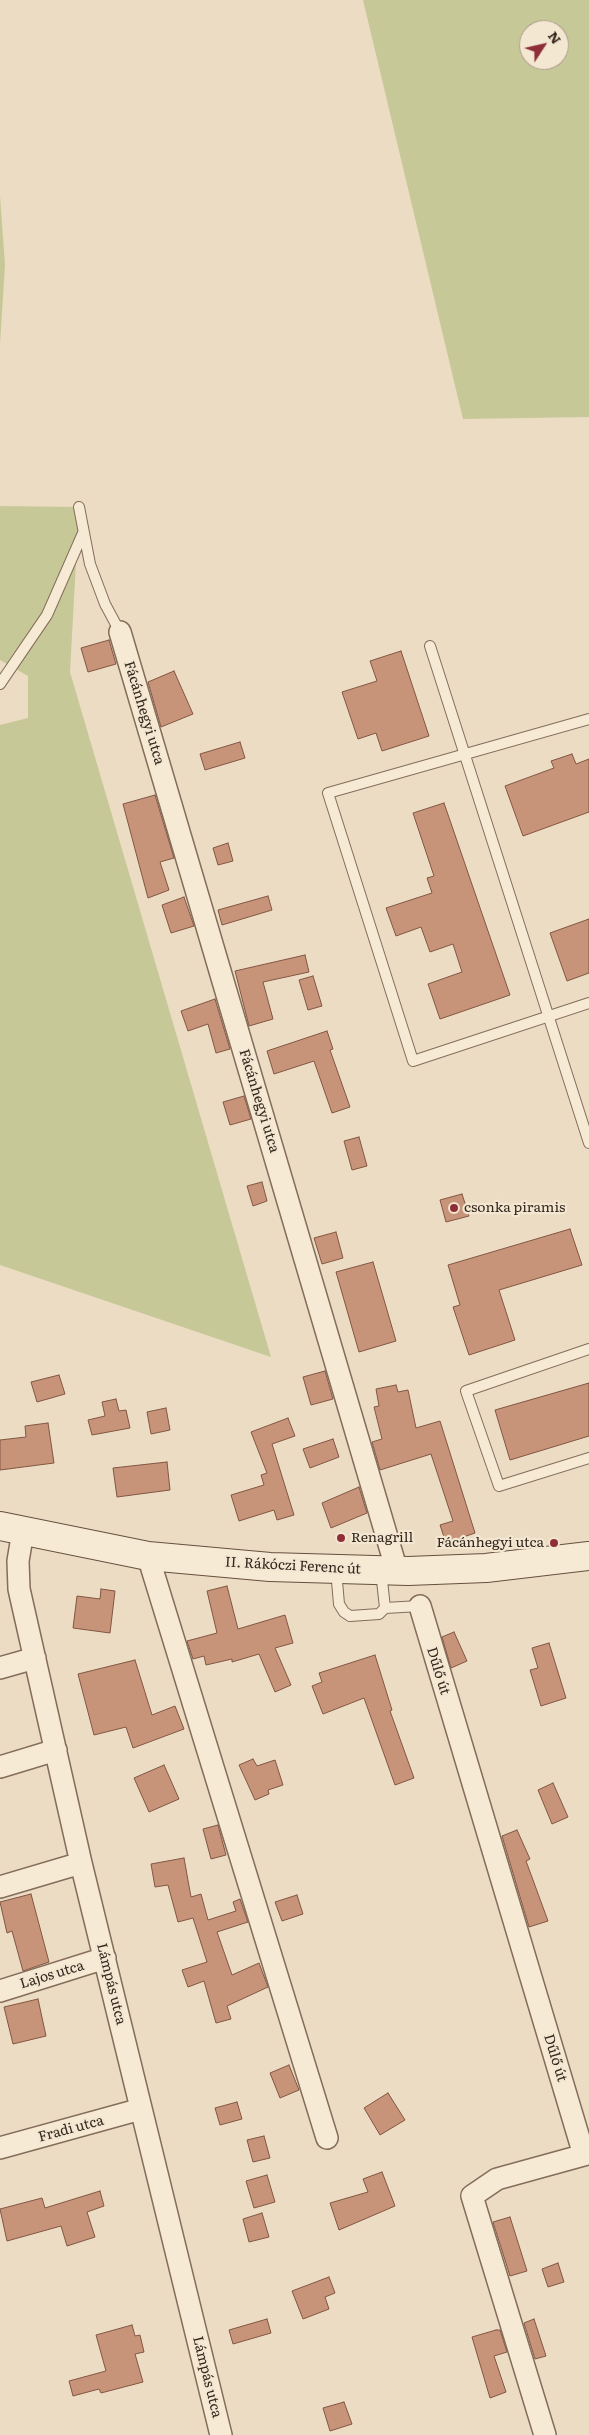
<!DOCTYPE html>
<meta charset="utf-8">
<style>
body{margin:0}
#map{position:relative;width:589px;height:2435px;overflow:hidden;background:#ebdcc3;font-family:Literata,serif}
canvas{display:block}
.north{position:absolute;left:519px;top:20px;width:50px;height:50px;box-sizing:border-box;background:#f3e7d2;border:1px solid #a79a8a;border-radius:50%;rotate:55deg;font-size:14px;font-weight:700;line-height:20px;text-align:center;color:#35271e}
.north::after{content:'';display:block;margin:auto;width:18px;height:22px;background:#902e37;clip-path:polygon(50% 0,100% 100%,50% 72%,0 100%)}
</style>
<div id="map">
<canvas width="589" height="2435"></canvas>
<div class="north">N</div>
</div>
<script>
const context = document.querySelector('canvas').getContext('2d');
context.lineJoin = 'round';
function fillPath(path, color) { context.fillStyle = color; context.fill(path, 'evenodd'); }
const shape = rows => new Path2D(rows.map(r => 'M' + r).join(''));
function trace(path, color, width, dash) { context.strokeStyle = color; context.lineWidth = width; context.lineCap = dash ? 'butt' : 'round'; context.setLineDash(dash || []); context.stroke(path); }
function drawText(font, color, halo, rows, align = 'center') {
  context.font = font + ' Literata,serif'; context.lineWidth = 4.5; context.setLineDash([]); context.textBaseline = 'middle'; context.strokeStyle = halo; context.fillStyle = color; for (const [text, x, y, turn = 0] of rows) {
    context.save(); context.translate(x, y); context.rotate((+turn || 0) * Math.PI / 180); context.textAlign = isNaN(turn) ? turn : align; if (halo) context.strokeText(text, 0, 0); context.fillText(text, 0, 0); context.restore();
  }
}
fillPath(shape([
 [363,0,589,0,589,417,463,419],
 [529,30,559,30,559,60,529,60],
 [0,196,5,265,0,344],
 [0,506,79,507,70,672,271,1357,0,1265,0,725,28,718,28,676,0,660]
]), '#c7c897');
const building = shape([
 [109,640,116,664,88,672,81,648,109,640],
 [401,651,429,736,382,751,376,733,358,739,342,692,377,681,370,661,401,651],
 [174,671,193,714,161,727,148,682,174,671],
 [240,742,245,758,205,770,200,754,240,742],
 [572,754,576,764,589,759,589,812,523,836,505,786,554,768,551,761,572,754],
 [155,795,174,858,160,862,169,890,148,898,123,804,155,795],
 [444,803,510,995,440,1019,428,984,462,972,453,944,430,952,421,927,396,936,386,908,432,893,427,878,434,876,413,813,444,803],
 [228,843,233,861,218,865,213,848,228,843],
 [268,896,272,910,222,925,218,910,268,896],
 [184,897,194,926,171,933,162,905,184,897],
 [589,919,589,973,567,981,550,933,589,919],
 [305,955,309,972,263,982,273,1019,249,1026,235,971,305,955],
 [313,976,322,1006,308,1010,299,980,313,976],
 [215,999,230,1049,216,1053,208,1024,188,1031,181,1011,215,999],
 [327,1031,333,1049,330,1050,350,1107,332,1113,314,1061,274,1074,267,1051,327,1031],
 [244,1096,251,1119,230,1125,223,1102,244,1096],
 [359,1137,367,1166,352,1170,344,1141,359,1137],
 [262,1182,267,1201,253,1206,247,1186,262,1182],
 [462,1194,469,1216,446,1222,440,1200,462,1194],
 [570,1229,582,1265,499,1290,515,1340,469,1355,453,1307,460,1305,448,1265,570,1229],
 [336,1232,343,1258,322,1264,314,1238,336,1232],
 [373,1262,396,1341,359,1352,336,1272,373,1262],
 [325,1371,333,1399,311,1405,303,1377,325,1371],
 [59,1375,65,1394,37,1402,31,1382,59,1375],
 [589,1383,589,1436,510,1460,495,1410,589,1383],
 [396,1385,398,1392,408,1390,416,1428,440,1421,475,1533,446,1543,440,1525,453,1521,431,1454,380,1470,372,1442,382,1439,374,1407,379,1406,376,1389,396,1385],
 [116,1399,119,1411,126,1410,130,1428,92,1435,88,1420,105,1416,102,1402,116,1399],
 [166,1408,170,1430,151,1434,147,1412,166,1408],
 [288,1418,295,1436,272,1444,294,1515,277,1520,274,1510,239,1521,231,1495,264,1485,261,1475,267,1473,251,1432,288,1418],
 [48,1423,54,1463,0,1470,0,1440,26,1437,25,1426,48,1423],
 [333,1439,339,1457,310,1468,303,1449,333,1439],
 [167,1462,170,1490,117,1497,113,1468,167,1462],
 [359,1487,367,1513,331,1528,322,1503,359,1487],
 [227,1586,238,1629,285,1615,293,1643,275,1648,291,1685,275,1692,259,1654,232,1662,232,1659,206,1665,204,1656,193,1659,187,1641,217,1633,207,1591,227,1586],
 [101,1589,115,1591,110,1633,73,1628,77,1596,100,1599,101,1589],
 [454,1632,467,1661,451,1668,442,1637,454,1632],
 [549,1643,566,1698,541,1706,530,1670,538,1668,532,1648,549,1643],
 [375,1655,392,1710,390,1711,414,1778,395,1785,364,1698,323,1714,312,1686,322,1682,319,1673,375,1655],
 [135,1660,152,1715,175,1706,184,1729,133,1748,126,1727,94,1735,78,1674,135,1660],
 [253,1759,257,1766,275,1760,283,1785,268,1790,269,1794,255,1800,239,1765,253,1759],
 [164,1765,179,1799,149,1812,134,1778,164,1765],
 [553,1783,568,1817,552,1824,538,1790,553,1783],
 [218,1825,226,1855,211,1859,203,1829,218,1825],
 [517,1830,530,1859,526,1861,548,1921,529,1927,502,1836,517,1830],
 [184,1858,191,1897,201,1894,208,1920,236,1911,233,1902,240,1899,248,1922,217,1932,232,1975,259,1963,268,1987,227,2006,231,2019,216,2023,204,1981,188,1987,182,1970,207,1962,193,1918,178,1922,168,1885,155,1887,151,1864,184,1858],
 [31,1894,49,1962,23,1971,12,1931,7,1933,0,1902,31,1894],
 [297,1895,303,1914,282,1921,275,1902,297,1895],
 [38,1999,46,2036,13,2044,4,2007,38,1999],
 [289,2065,299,2090,280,2098,270,2073,289,2065],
 [388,2093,405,2120,380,2135,364,2108,388,2093],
 [237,2102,242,2119,220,2125,215,2108,237,2102],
 [264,2136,270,2158,253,2162,247,2140,264,2136],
 [382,2172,395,2206,339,2230,330,2203,368,2192,363,2179,382,2172],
 [267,2175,275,2202,254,2208,246,2181,267,2175],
 [100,2191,104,2206,87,2212,95,2237,67,2246,61,2226,7,2241,0,2209,42,2198,45,2208,100,2191],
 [262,2213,269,2237,249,2242,243,2219,262,2213],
 [510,2217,527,2271,510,2276,493,2222,510,2217],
 [558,2263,564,2282,548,2287,542,2269,558,2263],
 [329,2277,335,2293,325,2297,329,2309,303,2319,292,2291,329,2277],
 [267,2319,271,2333,233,2344,229,2330,267,2319],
 [534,2319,546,2356,535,2359,524,2323,534,2319],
 [132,2325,135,2336,140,2335,144,2352,135,2354,143,2382,101,2393,99,2389,73,2396,69,2381,106,2371,96,2335,132,2325],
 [496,2330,500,2330,507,2352,494,2356,506,2392,490,2398,472,2337,496,2330],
 [344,2402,352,2424,330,2431,323,2408,344,2402]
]);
fillPath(building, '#c7947a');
trace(building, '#825642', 1);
const lane = shape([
 [79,507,90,564,105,604,120,632],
 [430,646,589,1143],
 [0,684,47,615,83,533],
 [589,719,328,793,413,1061,589,1003],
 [589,1349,466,1391,499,1486,589,1458],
 [336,1570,339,1604,344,1612,350,1616,379,1614,385,1608,381,1571],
 [385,1608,420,1606]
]);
const street = shape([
 [120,632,397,1571],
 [23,1531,18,1561,19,1589,81,1863,221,2435],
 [148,1556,327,2138],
 [420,1606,584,2155,497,2179,472,2196,545,2435],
 [0,1668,35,1658],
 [0,1767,56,1750],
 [0,1887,81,1863],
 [0,1991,105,1958],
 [0,2148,141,2109]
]);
const secondary = shape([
 [0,1526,148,1556,270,1567,408,1571,486,1568,589,1556]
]);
trace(lane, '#846d5b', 12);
trace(street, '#846d5b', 24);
trace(secondary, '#664f3e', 30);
trace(lane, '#f7ead5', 10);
trace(street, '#f7ead5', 21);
trace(secondary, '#f7ead5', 28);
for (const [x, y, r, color] of [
 [454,1208,5,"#902e37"],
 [341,1538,5,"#902e37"],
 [554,1543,5,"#902e37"]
]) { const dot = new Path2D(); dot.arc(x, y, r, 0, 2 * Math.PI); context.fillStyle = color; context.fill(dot); trace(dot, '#f3e7d2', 2); }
drawText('14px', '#35271e', '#f3e7d2', [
 ["Fácánhegyi utca",144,713,73],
 ["Fácánhegyi utca",259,1101,73],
 ["II. Rákóczi Ferenc út",293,1566,3],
 ["Dűlő út",438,1671,73],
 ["Lajos utca",52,1975,-17],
 ["Lámpás utca",111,1984,76],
 ["Dűlő út",555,2058,73],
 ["Fradi utca",71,2129,-15],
 ["Lámpás utca",207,2377,76]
]);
drawText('14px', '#35271e', '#f3e7d2', [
 ["csonka piramis",464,1208],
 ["Renagrill",351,1538],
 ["Fácánhegyi utca",544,1543,"right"]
], 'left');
</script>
